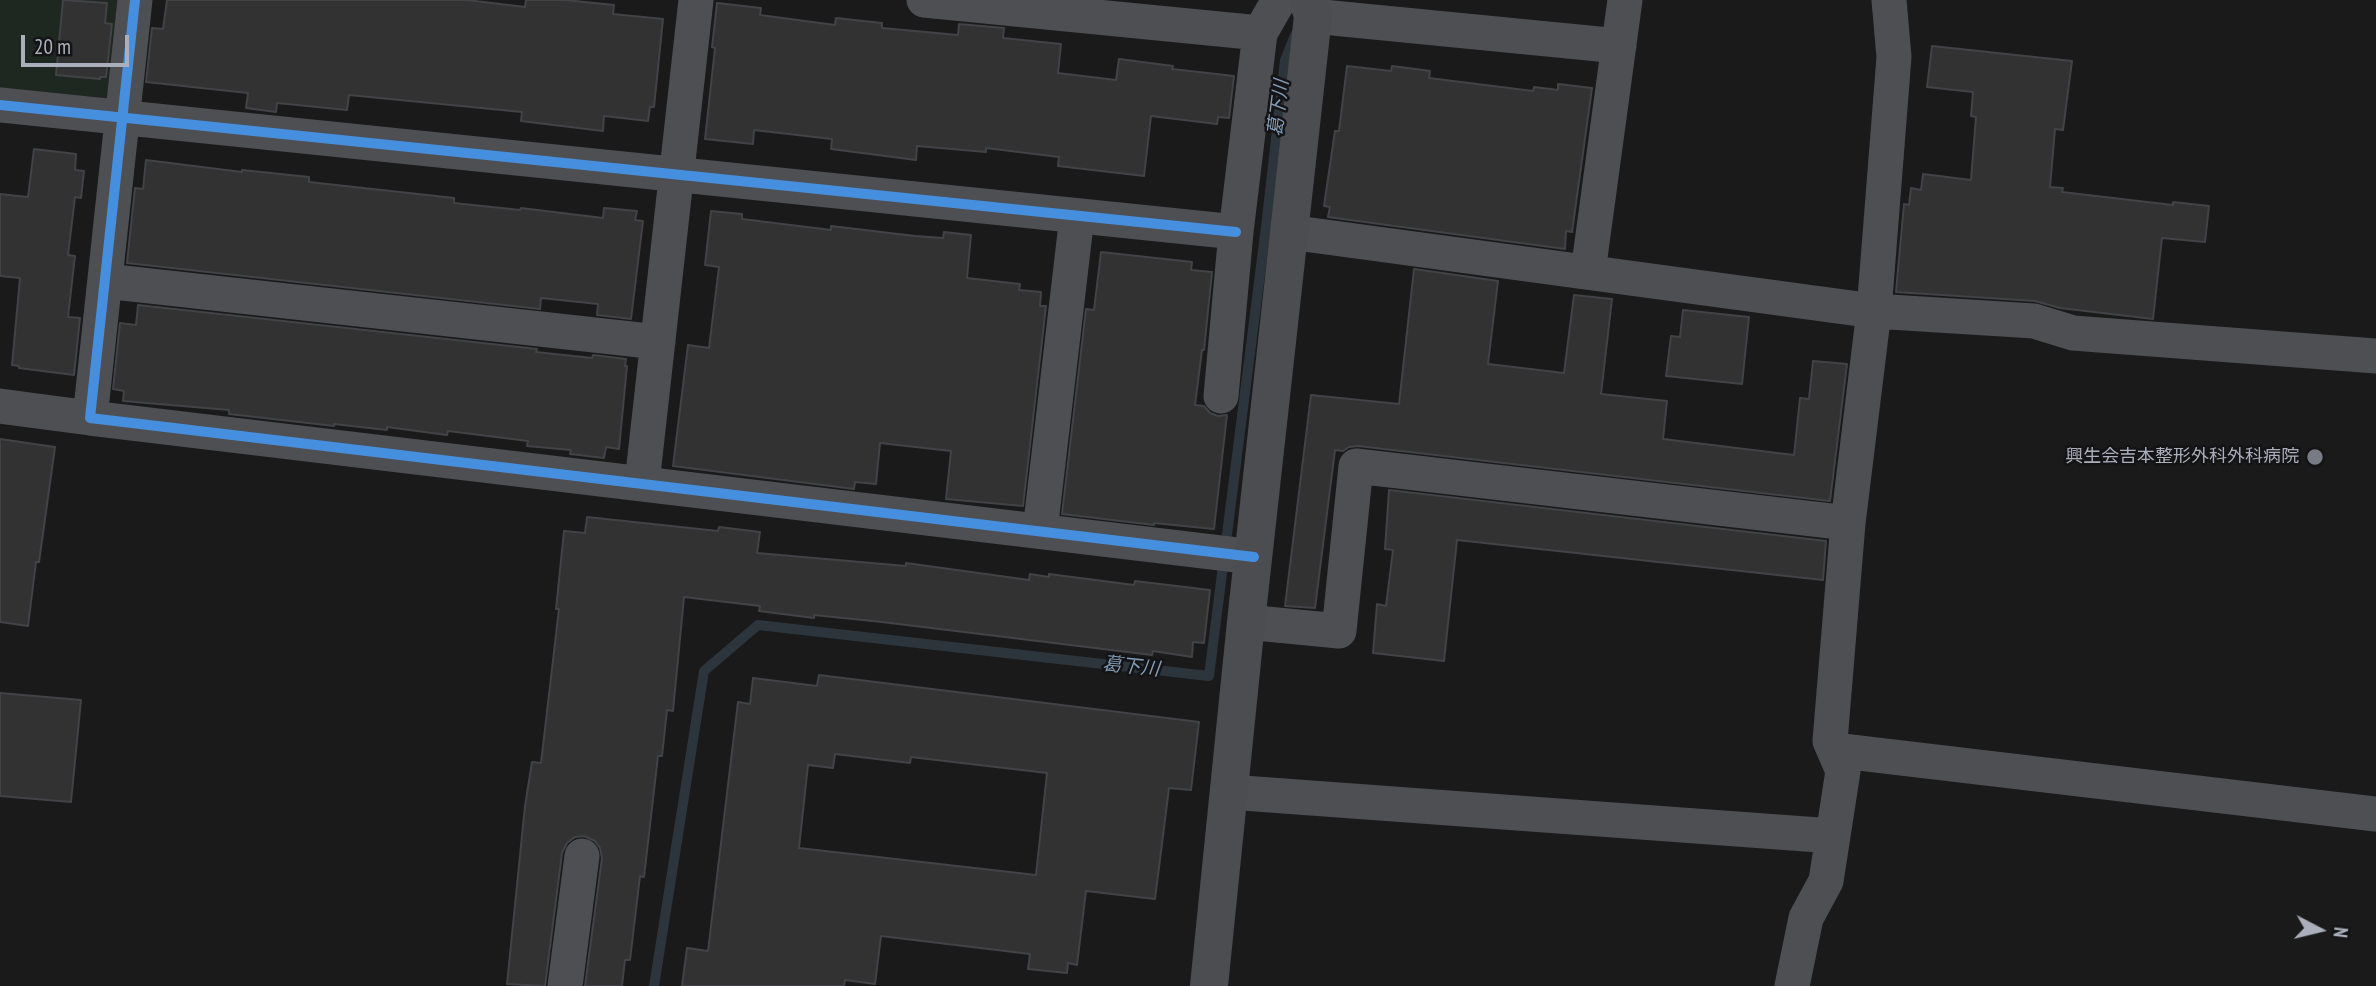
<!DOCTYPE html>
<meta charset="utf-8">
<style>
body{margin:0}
#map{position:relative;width:2376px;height:986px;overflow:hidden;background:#1a1a1a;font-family:"PT Sans Narrow",sans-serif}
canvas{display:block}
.north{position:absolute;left:2285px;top:895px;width:70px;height:70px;-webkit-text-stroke:5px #141416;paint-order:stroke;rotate:97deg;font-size:19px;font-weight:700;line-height:28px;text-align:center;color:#abafbb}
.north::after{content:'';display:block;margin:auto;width:24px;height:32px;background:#abafbb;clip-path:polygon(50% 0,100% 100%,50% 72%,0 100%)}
.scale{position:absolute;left:21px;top:35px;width:108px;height:32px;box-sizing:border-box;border:4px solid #abafbb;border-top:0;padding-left:9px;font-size:21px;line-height:24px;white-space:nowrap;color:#abafbb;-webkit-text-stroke:5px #141416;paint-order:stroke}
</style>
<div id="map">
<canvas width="2376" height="986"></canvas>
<div class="north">N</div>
<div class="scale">20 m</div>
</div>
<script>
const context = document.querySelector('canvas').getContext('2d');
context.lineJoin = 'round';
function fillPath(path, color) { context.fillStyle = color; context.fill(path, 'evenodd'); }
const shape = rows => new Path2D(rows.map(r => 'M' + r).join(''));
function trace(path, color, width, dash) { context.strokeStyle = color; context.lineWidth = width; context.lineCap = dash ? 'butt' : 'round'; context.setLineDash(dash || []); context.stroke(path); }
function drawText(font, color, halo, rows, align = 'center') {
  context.font = font + ' "PT Sans Narrow","Noto Sans JP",sans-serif'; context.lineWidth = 5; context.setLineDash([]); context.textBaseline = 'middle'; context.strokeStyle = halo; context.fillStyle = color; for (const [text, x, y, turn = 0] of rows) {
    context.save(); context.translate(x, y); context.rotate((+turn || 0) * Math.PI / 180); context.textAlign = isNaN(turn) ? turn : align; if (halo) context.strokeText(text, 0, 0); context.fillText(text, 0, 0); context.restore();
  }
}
fillPath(shape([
 [0,0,121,0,111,102,0,90]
]), '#1f2721');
trace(shape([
 [654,986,704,671,758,625,1209,676,1266,227,1285,60,1295,35]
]), '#2c343c', 10);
const building = shape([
 [63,0,107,3,105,23,112,24,106,77,100,77,100,79,56,75,63,0],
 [167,0,467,0,525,7,526,0,565,0,614,5,613,14,663,19,654,107,650,107,648,121,604,116,603,131,521,121,522,112,349,95,347,110,277,103,276,112,246,108,248,93,146,82,152,28,163,29,167,0],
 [717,3,761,8,760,15,835,25,836,18,882,23,882,28,958,35,959,24,1004,28,1003,38,1061,44,1058,73,1116,80,1119,59,1173,66,1172,69,1234,76,1229,118,1218,117,1217,124,1151,116,1144,176,1058,166,1059,157,986,148,986,152,917,146,916,160,831,149,832,139,754,130,753,144,705,139,715,48,712,47,717,3],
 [1932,46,2072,61,2063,130,2055,129,2050,187,2063,188,2062,192,2173,205,2173,202,2209,206,2205,242,2162,238,2153,319,2060,308,2035,301,1896,292,1904,204,1909,205,1911,188,1921,190,1923,174,1971,180,1976,117,1971,116,1973,92,1927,87,1932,46],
 [1347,66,1391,71,1392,66,1423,70,1430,71,1429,78,1533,91,1534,87,1558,90,1558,84,1592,88,1572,232,1566,231,1565,249,1328,217,1330,207,1324,206,1335,131,1339,131,1347,66],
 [34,149,76,154,75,170,84,171,81,198,75,197,68,255,75,256,68,317,80,318,74,375,19,368,19,366,12,365,20,278,0,276,0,194,28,197,34,149],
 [146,160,242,172,242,170,309,177,309,182,454,198,454,203,520,210,521,208,603,218,604,208,637,211,635,220,643,221,631,319,597,315,598,304,541,298,540,309,127,263,135,188,143,189,146,160],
 [711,211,742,214,742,219,831,230,831,226,915,236,943,238,944,232,971,235,967,278,1020,284,1019,290,1041,292,1040,306,1046,306,1023,506,946,499,951,451,880,443,876,484,855,482,854,489,673,466,688,345,709,348,719,267,705,265,711,211],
 [1101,252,1192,262,1191,270,1212,272,1204,350,1202,350,1195,405,1204,406,1210,413,1218,416,1227,415,1214,529,1154,523,1154,525,1062,514,1086,309,1094,310,1101,252],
 [1414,269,1498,281,1488,364,1564,373,1574,295,1612,299,1601,394,1667,401,1663,439,1794,455,1800,398,1809,399,1813,361,1847,364,1830,501,1358,446,1349,447,1343,451,1335,450,1315,608,1285,606,1311,395,1399,404,1414,269],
 [138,305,537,349,536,352,592,358,593,355,626,359,625,366,627,366,619,449,606,447,604,458,570,454,571,450,527,446,528,441,448,431,447,435,387,427,387,430,334,424,334,426,229,414,229,410,123,401,124,391,113,389,120,323,136,325,138,305],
 [1683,310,1749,317,1742,384,1666,376,1671,336,1680,337,1683,310],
 [0,439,55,447,39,562,36,562,28,626,0,622,0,439],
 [1389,490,1826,541,1823,580,1457,540,1444,661,1373,653,1377,604,1386,606,1393,550,1385,549,1389,490],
 [587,517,718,531,719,527,760,532,757,553,906,566,906,563,1029,580,1030,574,1049,577,1049,574,1134,585,1135,581,1210,590,1204,643,1193,642,1192,657,1153,651,1152,655,882,622,814,615,814,618,759,611,760,606,684,597,673,711,667,710,662,756,658,756,644,877,640,876,630,960,625,960,622,986,585,986,602,858,600,848,595,841,584,836,575,837,567,843,562,853,545,986,507,984,525,806,532,762,541,763,559,609,556,609,564,531,585,533,587,517],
 [819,675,1199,722,1191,790,1169,788,1155,899,1086,891,1077,965,1068,963,1067,973,1028,969,1030,954,881,936,875,984,845,980,844,986,682,986,687,948,708,951,738,702,750,704,753,678,817,686,819,675],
 [835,754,910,763,911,757,1047,773,1036,875,799,848,808,765,833,768,835,754],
 [0,693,81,700,71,802,0,796,0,693]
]);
fillPath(building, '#323232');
trace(building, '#424346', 2);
trace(shape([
 [135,0,90,418,1254,557],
 [924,0,1260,33],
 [1313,16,1619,46],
 [0,105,1236,232],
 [1289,232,1874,311,2034,321,2073,333,2376,356],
 [1588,272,1625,0],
 [105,281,658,342],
 [1221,396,1236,232,1260,33,1279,0],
 [0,406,90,418],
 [642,483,696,0],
 [1040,531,1077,216],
 [1246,622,1339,631,1356,466,1848,523],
 [1834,750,2376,814],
 [1229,792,1833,836],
 [565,986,582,856],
 [1792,986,1806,918,1826,881,1843,771,1830,741,1848,523,1874,311,1894,57,1889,0]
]), '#4e4f53', 35);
trace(shape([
 [1209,986,1246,622,1313,16,1308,0]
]), '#4c4d51', 38);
trace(shape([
 [135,0,90,418,1254,557],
 [0,105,1236,232]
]), '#468fdf', 10);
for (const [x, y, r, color] of [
 [2315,457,9,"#787b83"]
]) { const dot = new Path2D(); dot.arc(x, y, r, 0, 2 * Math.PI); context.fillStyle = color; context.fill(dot); trace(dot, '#141416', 2.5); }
drawText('18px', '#abafbb', '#141416', [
 ["興生会吉本整形外科外科病院",2299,457]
], 'right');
drawText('italic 19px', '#829cb6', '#141416', [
 ["葛下川",1279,108,-83],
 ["葛下川",1131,667,6]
]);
</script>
